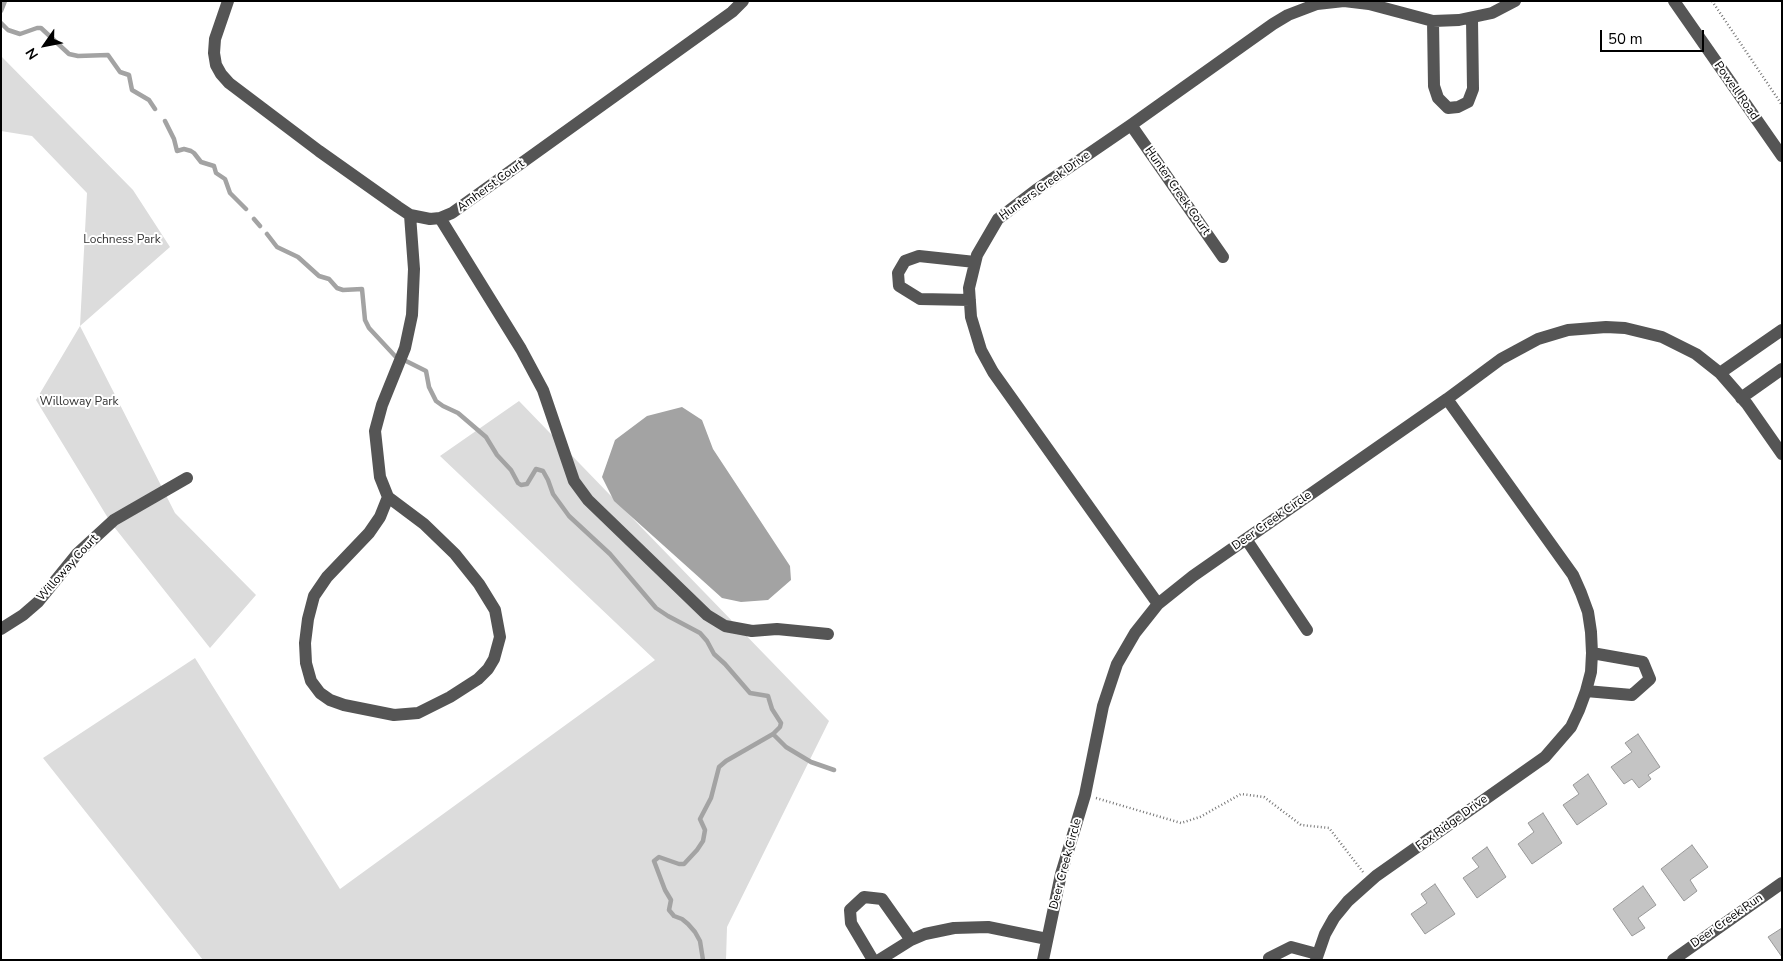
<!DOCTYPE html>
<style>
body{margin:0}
#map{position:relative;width:1783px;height:961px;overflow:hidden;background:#fff;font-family:"Nunito Sans",sans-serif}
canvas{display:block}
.frame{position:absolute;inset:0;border:2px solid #000;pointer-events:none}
.north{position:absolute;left:20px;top:20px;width:50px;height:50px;-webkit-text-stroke:4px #fff;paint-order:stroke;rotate:237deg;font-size:14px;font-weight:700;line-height:20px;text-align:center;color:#000}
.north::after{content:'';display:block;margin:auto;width:18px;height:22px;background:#000;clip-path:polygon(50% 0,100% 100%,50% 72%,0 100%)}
.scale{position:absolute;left:1600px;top:30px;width:104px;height:22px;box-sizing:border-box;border:2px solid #000;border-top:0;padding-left:6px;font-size:15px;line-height:18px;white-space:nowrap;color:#000;-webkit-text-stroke:4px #fff;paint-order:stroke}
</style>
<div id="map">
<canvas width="1783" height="961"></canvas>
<div class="frame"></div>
<div class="north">N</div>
<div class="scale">50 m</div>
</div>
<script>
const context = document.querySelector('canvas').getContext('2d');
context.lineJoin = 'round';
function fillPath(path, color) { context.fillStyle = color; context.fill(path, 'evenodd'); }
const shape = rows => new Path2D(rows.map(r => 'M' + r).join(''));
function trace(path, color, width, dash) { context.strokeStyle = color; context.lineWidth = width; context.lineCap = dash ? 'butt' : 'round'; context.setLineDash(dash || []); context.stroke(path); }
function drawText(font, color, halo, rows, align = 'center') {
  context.font = font + ' "Nunito Sans",sans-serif'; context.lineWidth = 4; context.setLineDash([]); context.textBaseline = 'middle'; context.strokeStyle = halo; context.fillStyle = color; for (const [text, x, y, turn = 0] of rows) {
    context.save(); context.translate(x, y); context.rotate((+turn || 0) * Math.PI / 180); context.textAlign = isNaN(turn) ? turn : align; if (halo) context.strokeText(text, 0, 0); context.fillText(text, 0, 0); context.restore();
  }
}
fillPath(shape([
 [1,56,133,190,170,247,80,326,175,513,256,595,210,648,111,523,36,400,80,326,87,193,32,136,1,131],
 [519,401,829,721,727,927,726,960,203,960,43,758,195,658,340,889,655,660,440,456]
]), '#dcdcdc');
fillPath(shape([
 [682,407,702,420,713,449,790,566,791,580,768,600,741,602,722,598,614,501,602,477,615,440,647,416]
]), '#a3a3a3');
trace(shape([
 [1,11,5,1],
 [1,23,8,30,20,34,37,28,41,28,69,54,78,56,108,55,120,72,129,75,132,90,149,100,155,109],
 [165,121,174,139,177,151,184,149,191,151,194,153,201,162,214,166,216,173,225,179,230,193,246,209],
 [254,219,260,226],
 [267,234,277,247,298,257,319,276,329,279,337,288,343,290,362,289,365,320,369,328,395,356],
 [406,361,426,371,429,387,436,401,443,406,458,413,486,437,497,455,511,470,518,483,521,485,527,484,536,469,543,471,548,480,553,494,569,516,610,554,656,608,668,616,700,633,707,641,714,654,725,664,750,693,768,696,772,709,781,723,780,727,773,734,726,761,719,767,711,798,700,819,705,830,703,841,697,850,684,864,679,864,659,857,654,861,665,890,671,900,669,910,674,916,682,919,688,924,695,932,700,941,703,960],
 [773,734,786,747,811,762,834,770]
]), '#a3a3a3', 4.5);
const building = shape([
 [1638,734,1660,767,1648,775,1651,779,1639,788,1632,779,1624,784,1611,767,1632,752,1625,743,1638,734],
 [1588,774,1607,804,1577,825,1563,805,1579,794,1573,785,1588,774],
 [1543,813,1562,843,1532,864,1518,844,1534,832,1528,823,1543,813],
 [1692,845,1708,867,1690,880,1697,891,1684,901,1661,869,1692,845],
 [1487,847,1506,877,1477,898,1463,878,1479,867,1472,858,1487,847],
 [1435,884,1455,914,1425,934,1411,914,1427,903,1421,894,1435,884],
 [1643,886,1656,905,1638,918,1645,928,1632,936,1613,909,1643,886],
 [1782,928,1782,957,1768,937,1782,928]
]);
fillPath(building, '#c4c4c4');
trace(building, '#999', 1);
trace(shape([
 [1712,1,1782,105],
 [1096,798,1181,823,1200,817,1241,794,1264,797,1301,825,1329,828,1363,872]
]), '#777', 2.5, [1, 2.5]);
trace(shape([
 [228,1,215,39,214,53,216,65,221,74,229,83,319,151,398,207,410,215,430,219,440,218,452,213,732,12,743,1],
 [1674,1,1782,156],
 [1433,21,1434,86,1438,98,1448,108,1458,107,1468,102,1473,89,1472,19],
 [1131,125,1223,257],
 [440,218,521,349,543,390,574,481,588,500,707,615,725,626,752,631,777,629,828,634],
 [970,300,920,299,899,286,898,273,905,261,919,256,975,262],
 [1720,373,1782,330],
 [1741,398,1782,369],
 [388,497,424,524,455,554,479,584,495,610,500,637,494,659,488,669,478,679,450,697,418,713,394,715,344,705,330,700,320,693,311,681,306,663,305,643,308,619,314,596,327,577,369,533,380,517,388,497],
 [388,497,380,477,375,431,382,405,405,348,412,315,414,269,410,215],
 [1246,539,1307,630],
 [1158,604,993,372,981,350,971,317,969,288,977,255,998,219,1036,190,1131,125,1273,24,1288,15,1317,4,1344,1,1369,4,1433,21,1459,20,1492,13,1515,1],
 [1,629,23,615,38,602,77,554,114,520,187,478],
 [1586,691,1632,695,1650,679,1643,662,1592,653],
 [873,960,851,923,850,910,864,897,882,899,911,940],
 [879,960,911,940,925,934,954,928,988,927,1047,939],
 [1043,960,1061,874,1085,795,1103,706,1117,664,1135,633,1158,604,1193,576,1447,399,1501,359,1538,339,1568,330,1606,327,1625,328,1662,337,1696,354,1720,373,1747,404,1782,454],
 [1270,960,1269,958,1291,947,1317,954],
 [1316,960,1325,934,1334,918,1348,901,1376,876,1545,757,1571,727,1579,710,1586,691,1591,672,1592,653,1591,632,1588,612,1581,593,1573,575,1447,399],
 [1673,960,1782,883]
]), '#555', 12);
drawText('12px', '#000', '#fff', [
 ["Powell Road",1736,91,55],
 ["Amherst Court",491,186,-36],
 ["Hunters Creek Drive",1045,186,-36],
 ["Hunter Creek Court",1177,191,55],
 ["Deer Creek Circle",1272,521,-35],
 ["Willoway Court",68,568,-48],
 ["Fox Ridge Drive",1452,823,-36],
 ["Deer Creek Circle",1066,864,-75],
 ["Deer Creek Run",1727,921,-35]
]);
drawText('12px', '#333', '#fff', [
 ["Lochness Park",122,240],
 ["Willoway Park",79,402]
]);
</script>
